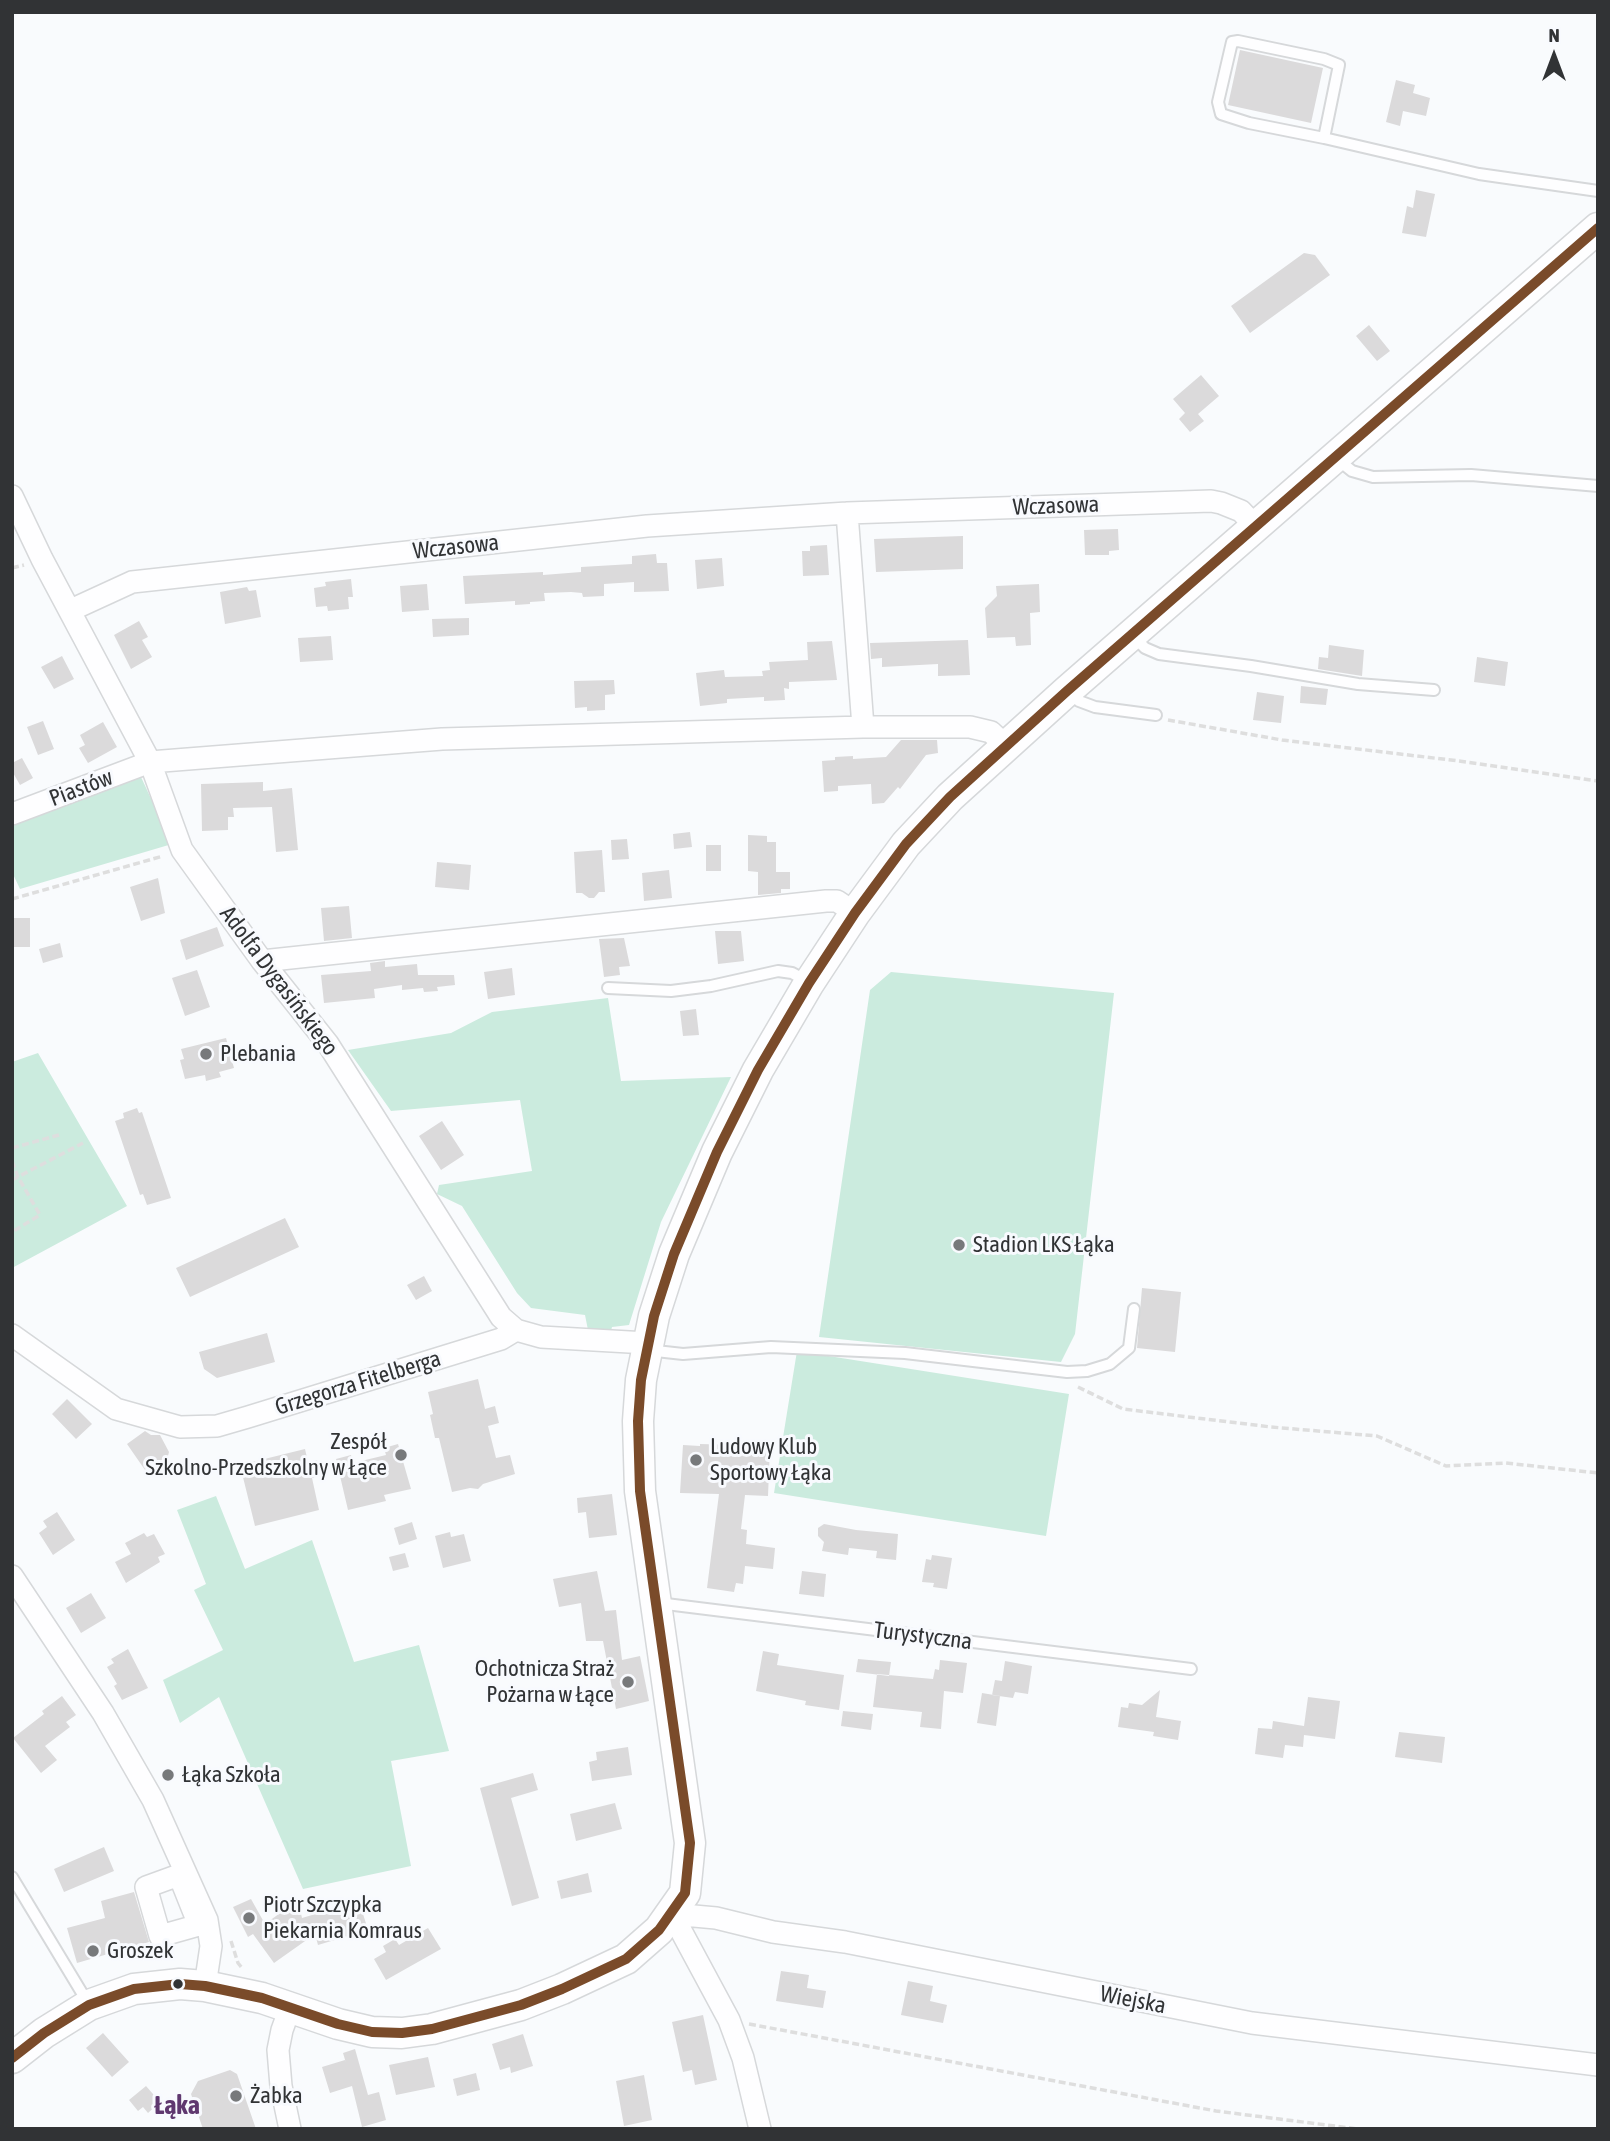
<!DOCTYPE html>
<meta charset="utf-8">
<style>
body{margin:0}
#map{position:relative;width:1610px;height:2141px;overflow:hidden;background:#f9fbfd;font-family:"Asap Condensed",sans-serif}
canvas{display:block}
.frame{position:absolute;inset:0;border:14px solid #313335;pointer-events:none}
.north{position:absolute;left:1519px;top:21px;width:70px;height:70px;-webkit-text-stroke:5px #f8fafe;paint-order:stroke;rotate:0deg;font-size:19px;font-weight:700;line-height:28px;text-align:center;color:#313335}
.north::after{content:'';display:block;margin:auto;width:24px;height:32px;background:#313335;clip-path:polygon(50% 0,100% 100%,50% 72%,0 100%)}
</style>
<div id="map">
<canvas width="1610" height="2141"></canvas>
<div class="frame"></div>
<div class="north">N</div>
</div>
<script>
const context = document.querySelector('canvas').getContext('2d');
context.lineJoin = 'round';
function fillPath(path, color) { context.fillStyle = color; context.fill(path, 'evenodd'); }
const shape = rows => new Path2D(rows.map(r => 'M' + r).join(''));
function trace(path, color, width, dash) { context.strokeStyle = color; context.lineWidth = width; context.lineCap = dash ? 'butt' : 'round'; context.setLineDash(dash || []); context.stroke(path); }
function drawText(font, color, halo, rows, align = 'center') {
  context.font = font + ' "Asap Condensed",sans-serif'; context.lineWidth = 6; context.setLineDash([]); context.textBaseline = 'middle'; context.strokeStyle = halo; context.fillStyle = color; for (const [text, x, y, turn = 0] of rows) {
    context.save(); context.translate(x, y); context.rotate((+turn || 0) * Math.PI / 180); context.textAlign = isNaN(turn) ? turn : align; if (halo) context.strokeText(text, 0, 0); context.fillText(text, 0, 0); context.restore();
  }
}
fillPath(shape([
 [141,777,172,844,20,889,12,872,12,820,90,788],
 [891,972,1114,993,1075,1334,1061,1362,819,1337,870,990],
 [608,998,621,1081,731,1077,661,1222,629,1325,612,1327,611,1331,588,1330,585,1315,531,1308,517,1293,462,1206,437,1194,439,1185,532,1171,520,1100,391,1111,348,1050,451,1033,492,1012],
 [38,1053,127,1206,12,1268,12,1062],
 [797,1351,1069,1394,1046,1536,774,1493],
 [216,1496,245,1569,312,1540,354,1662,419,1645,449,1751,391,1761,411,1866,303,1889,219,1697,180,1723,163,1680,223,1650,194,1590,206,1584,177,1510]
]), '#cbebde');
fillPath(shape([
 [1240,50,1323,68,1311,123,1228,105],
 [1396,80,1415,85,1413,93,1430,98,1426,116,1403,111,1400,126,1386,122],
 [1416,190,1435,194,1426,237,1402,233,1407,206,1413,208],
 [1304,253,1315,255,1330,275,1250,333,1231,306],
 [1369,325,1390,351,1377,361,1356,336],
 [1201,375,1219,396,1198,414,1204,421,1190,432,1179,419,1185,413,1173,399],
 [1118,529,1119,550,1109,551,1109,555,1085,555,1084,530],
 [963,536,963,569,876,572,874,539],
 [827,545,829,575,803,576,802,551,810,551,810,546],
 [656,554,657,563,667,563,669,591,634,592,634,582,604,584,604,596,583,597,582,593,571,592,544,593,545,601,530,602,530,604,515,605,515,601,465,604,463,576,543,572,543,575,581,572,581,567,632,564,632,556],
 [722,558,724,586,697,589,695,560],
 [351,579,353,597,348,597,349,609,328,611,327,606,316,607,314,588,326,586,325,582],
 [427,584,429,610,402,612,400,586],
 [1039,584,1040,612,1030,613,1031,645,1016,646,1015,637,987,638,985,608,997,596,996,586],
 [247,587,249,591,256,590,261,617,225,624,220,592],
 [469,618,469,635,433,637,432,619],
 [139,621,148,637,142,640,152,657,131,669,114,635],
 [331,636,333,660,300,662,298,638],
 [968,640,970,675,938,676,938,664,882,667,882,658,871,659,870,643],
 [832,641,837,680,789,682,789,689,784,688,785,700,764,701,764,697,727,699,727,703,700,706,696,673,724,670,725,677,763,676,762,671,770,670,769,662,808,660,807,642],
 [1329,645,1364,650,1362,676,1318,669,1319,657,1328,658],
 [62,656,74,679,54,689,41,667],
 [1477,657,1508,662,1505,686,1474,682],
 [614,680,615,694,605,695,605,710,587,711,587,707,575,708,574,681],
 [1301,686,1328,689,1326,705,1300,703],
 [1257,692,1284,696,1281,723,1253,720],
 [43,721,54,749,38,755,27,727],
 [103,722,117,747,88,763,79,748,85,745,80,735],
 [901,740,937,740,938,753,926,755,900,789,898,787,884,803,872,804,871,784,838,786,838,791,824,792,822,761,835,760,835,757,853,756,853,759,886,757],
 [22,758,33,778,20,785,12,771,12,763],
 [263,782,263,791,292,788,298,850,276,852,272,807,233,808,234,817,228,817,228,830,202,831,201,784],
 [690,832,692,847,674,849,673,834],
 [748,835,767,836,767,842,776,842,776,872,790,872,790,889,781,889,781,893,758,895,758,872,748,871],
 [627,839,629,859,612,860,611,840],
 [706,845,721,845,721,871,706,871],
 [602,850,605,892,599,892,594,898,589,898,582,893,576,893,574,852],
 [437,862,471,865,469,890,435,887],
 [669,870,672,898,644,901,642,873],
 [158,878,165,913,141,921,130,887],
 [349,906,352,938,324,941,321,908],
 [12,918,30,918,30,947,12,947],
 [217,927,224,946,186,960,180,940],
 [715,931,741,931,744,961,718,964],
 [624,938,630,966,619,967,620,975,604,977,599,939],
 [60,943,63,957,43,963,39,949],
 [385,961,385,967,417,964,418,975,454,975,455,985,437,987,438,991,424,992,423,988,402,990,402,985,374,989,375,998,324,1003,321,975,371,971,370,963],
 [512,968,515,995,488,999,484,972],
 [197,970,210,1007,185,1016,172,978],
 [696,1009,699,1035,683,1036,680,1011],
 [226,1038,234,1068,219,1072,221,1077,206,1081,205,1075,185,1079,180,1060,184,1059,181,1049],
 [137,1108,139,1113,142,1112,171,1198,147,1205,143,1194,140,1195,115,1121,124,1118,123,1113],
 [442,1121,464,1155,441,1170,419,1136],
 [285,1218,299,1247,190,1297,176,1268],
 [424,1276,432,1291,416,1300,407,1285],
 [1142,1288,1181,1292,1175,1352,1137,1348],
 [267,1333,275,1362,217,1378,204,1369,199,1352],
 [478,1379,485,1409,495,1406,499,1423,488,1426,496,1458,510,1455,515,1474,483,1484,478,1489,470,1488,452,1492,439,1438,435,1438,430,1415,433,1414,428,1392],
 [67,1399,92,1424,76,1439,52,1414],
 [145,1431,151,1435,160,1435,169,1452,167,1460,156,1468,153,1463,145,1470,127,1444],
 [398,1444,411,1489,384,1495,386,1501,348,1510,336,1459,351,1455,353,1463,386,1455,384,1448],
 [700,1444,770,1446,768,1496,745,1495,741,1529,747,1530,746,1544,775,1548,773,1569,745,1566,743,1584,736,1583,734,1592,707,1588,719,1494,680,1493,683,1445,700,1446],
 [305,1449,308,1462,317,1460,321,1475,312,1478,319,1510,255,1526,240,1465],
 [612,1494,617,1535,589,1538,586,1512,578,1513,577,1498],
 [57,1512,75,1540,53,1555,39,1533,47,1527,43,1521],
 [412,1522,417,1539,399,1545,394,1528],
 [824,1524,856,1530,898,1534,896,1560,876,1558,877,1551,849,1548,848,1555,822,1551,824,1542,818,1536,818,1528],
 [450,1532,451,1537,464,1534,471,1561,443,1568,435,1536],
 [144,1533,147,1537,154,1534,165,1554,158,1557,160,1562,126,1583,115,1562,131,1554,125,1543],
 [405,1553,409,1567,393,1571,389,1557],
 [932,1555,952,1558,947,1589,933,1587,934,1583,922,1582,926,1559,931,1560],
 [597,1571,605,1611,616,1610,622,1660,640,1656,649,1701,616,1709,603,1641,586,1641,581,1603,559,1607,553,1579],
 [802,1571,826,1574,824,1597,799,1594],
 [91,1593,106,1618,81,1633,66,1608],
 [128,1649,148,1688,122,1700,114,1686,117,1684,107,1667,114,1663,111,1659],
 [763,1651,779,1654,777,1665,844,1675,839,1710,805,1705,806,1701,756,1691],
 [858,1659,891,1662,889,1676,856,1672],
 [940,1660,967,1663,963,1693,944,1691,941,1729,920,1727,922,1712,873,1707,877,1674,933,1679,935,1669,939,1670],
 [1005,1661,1032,1666,1028,1694,1015,1692,1013,1698,992,1695,995,1680,1002,1681],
 [1160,1690,1156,1717,1181,1721,1178,1740,1153,1736,1154,1732,1118,1727,1121,1707,1128,1708,1129,1703,1142,1705],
 [982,1693,1000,1696,996,1726,977,1723],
 [62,1696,76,1715,66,1722,70,1727,45,1746,57,1760,41,1773,13,1738,44,1714,42,1711],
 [1308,1697,1340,1701,1335,1739,1304,1735,1303,1747,1285,1745,1283,1758,1255,1754,1258,1728,1272,1729,1273,1721,1304,1726],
 [843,1711,873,1714,871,1730,841,1726],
 [1399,1732,1445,1737,1442,1763,1395,1757],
 [628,1747,632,1775,592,1781,589,1762,597,1760,596,1752],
 [533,1773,538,1790,511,1798,539,1898,512,1906,480,1788],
 [615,1803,622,1829,576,1841,570,1814],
 [104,1847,114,1871,64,1892,54,1869],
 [588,1873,592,1892,561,1899,557,1881],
 [134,1892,149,1942,77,1963,67,1928,105,1918,101,1901],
 [251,1899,265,1924,298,1900,302,1918,359,1901,368,1930,318,1945,315,1934,274,1963,253,1934,248,1937,233,1907],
 [428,1928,441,1949,386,1980,374,1959,386,1952,383,1946,395,1939,399,1945],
 [781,1971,809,1975,807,1988,826,1991,823,2008,776,2001],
 [908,1981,933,1986,930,2001,947,2005,943,2023,901,2015],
 [703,2015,717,2080,695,2085,692,2070,683,2072,672,2022],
 [103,2033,129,2062,112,2077,86,2048],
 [523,2034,533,2066,511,2073,510,2067,500,2070,492,2044],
 [355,2049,368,2095,379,2092,386,2120,362,2127,352,2086,330,2093,322,2067,345,2060,346,2063,343,2053],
 [428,2057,435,2087,396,2095,389,2065],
 [230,2070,237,2074,256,2129,203,2129,191,2094,198,2081],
 [476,2073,480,2090,457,2096,453,2079],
 [644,2075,652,2120,624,2126,616,2081],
 [146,2086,160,2102,148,2113,143,2107,138,2111,129,2100]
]), '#dbdadb');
const lane = shape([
 [1324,138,1249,123,1221,114,1218,102,1232,42,1238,41,1324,59,1339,65,1324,138,1479,174,1598,191],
 [1337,459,1352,471,1373,477,1471,475,1598,486],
 [1134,637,1145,648,1159,654,1251,666,1358,684,1434,690],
 [1069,693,1079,701,1095,707,1156,715],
 [608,988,671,991,711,986,778,971,792,973,807,981],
 [647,1350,683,1354,771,1347,905,1353,1067,1372,1087,1371,1110,1364,1129,1348,1134,1309],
 [658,1603,1191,1669],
 [12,1877,88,2003]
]);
const street = shape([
 [12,496,42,559,150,762,182,850,262,961,328,1044,501,1317,516,1330,541,1337,647,1343],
 [847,513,863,727],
 [71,610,132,582,647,526,847,513,1211,501,1221,503,1241,511,1256,527],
 [12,814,150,762,442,739,863,727,970,727,991,732,1006,746],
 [262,961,826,901,837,901,855,913],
 [12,1335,116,1409,180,1427,217,1426,248,1417,501,1339,516,1330],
 [12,1576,103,1713,153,1800,207,1920,211,1946,205,1986],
 [179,1875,199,1925,160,1936,146,1887,179,1875],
 [290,2129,281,2086,278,2050,282,2030,290,2008],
 [760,2129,743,2058,729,2020,672,1914,716,1918,773,1932,845,1942,1252,2023,1598,2065]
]);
const secondary = shape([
 [12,2058,44,2033,89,2005,134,1989,180,1984,205,1986,262,1998,338,2024,372,2032,402,2033,432,2029,521,2005,562,1989,626,1959,659,1930,685,1893,690,1843,640,1491,638,1421,641,1380,654,1316,674,1254,717,1152,758,1070,809,983,855,913,906,844,950,797,1067,691,1598,228]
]);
trace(lane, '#d6d8da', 14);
trace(street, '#d6d8da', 24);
trace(secondary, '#d6d8da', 33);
trace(shape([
 [12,568,24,565],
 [1168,720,1282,740,1459,761,1598,781],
 [12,899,163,856],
 [12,1148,59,1135],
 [12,1161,18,1177,40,1215,12,1232],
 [12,1180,83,1143],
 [1078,1387,1123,1409,1271,1427,1377,1436,1446,1466,1506,1463,1598,1473],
 [231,1941,238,1963,243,1969],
 [749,2024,1216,2111,1358,2129]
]), '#dedede', 3.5, [7, 3.5]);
trace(lane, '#fefeff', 10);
trace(street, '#fefeff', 21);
trace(secondary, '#fefeff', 30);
trace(shape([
 [12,2058,44,2033,89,2005,134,1989,180,1984,205,1986,262,1998,338,2024,372,2032,402,2033,432,2029,521,2005,562,1989,626,1959,659,1930,685,1893,690,1843,640,1491,638,1421,641,1380,654,1316,674,1254,717,1152,758,1070,809,983,855,913,906,844,950,797,1067,691,1598,228]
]), '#7a4b2a', 10);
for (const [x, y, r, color] of [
 [206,1054,7,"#77797b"],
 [959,1245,7,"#77797b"],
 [401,1455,7,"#77797b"],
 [696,1460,7,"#77797b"],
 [628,1682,7,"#77797b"],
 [168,1775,7,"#77797b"],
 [249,1918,7,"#77797b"],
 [93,1951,7,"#77797b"],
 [178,1984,6,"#313335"],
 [236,2096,7,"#77797b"]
]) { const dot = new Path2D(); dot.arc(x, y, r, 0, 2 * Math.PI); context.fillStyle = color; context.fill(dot); trace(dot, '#f8fafe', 2.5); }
drawText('23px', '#313335', '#f8fafe', [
 ["Wczasowa",1056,506,-2],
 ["Wczasowa",456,547,-6],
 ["Piastów",81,788,-21],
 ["Adolfa Dygasińskiego",279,981,53],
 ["Grzegorza Fitelberga",358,1383,-17],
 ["Turystyczna",923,1636,7],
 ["Wiejska",1133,2000,11]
]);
drawText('23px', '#313335', '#f8fafe', [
 ["Plebania",220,1054],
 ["Stadion LKS Łąka",973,1245],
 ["Zespół",387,1442,"right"],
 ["Szkolno-Przedszkolny w Łące",387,1468,"right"],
 ["Ludowy Klub",710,1447],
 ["Sportowy Łąka",710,1473],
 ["Ochotnicza Straż",614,1669,"right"],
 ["Pożarna w Łące",614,1695,"right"],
 ["Łąka Szkoła",182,1775],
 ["Piotr Szczypka",263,1905],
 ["Piekarnia Komraus",263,1931],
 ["Groszek",107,1951],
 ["Żabka",250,2096]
], 'left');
drawText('bold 26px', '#5f386f', '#f8fafe', [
 ["Łąka",177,2106]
]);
</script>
